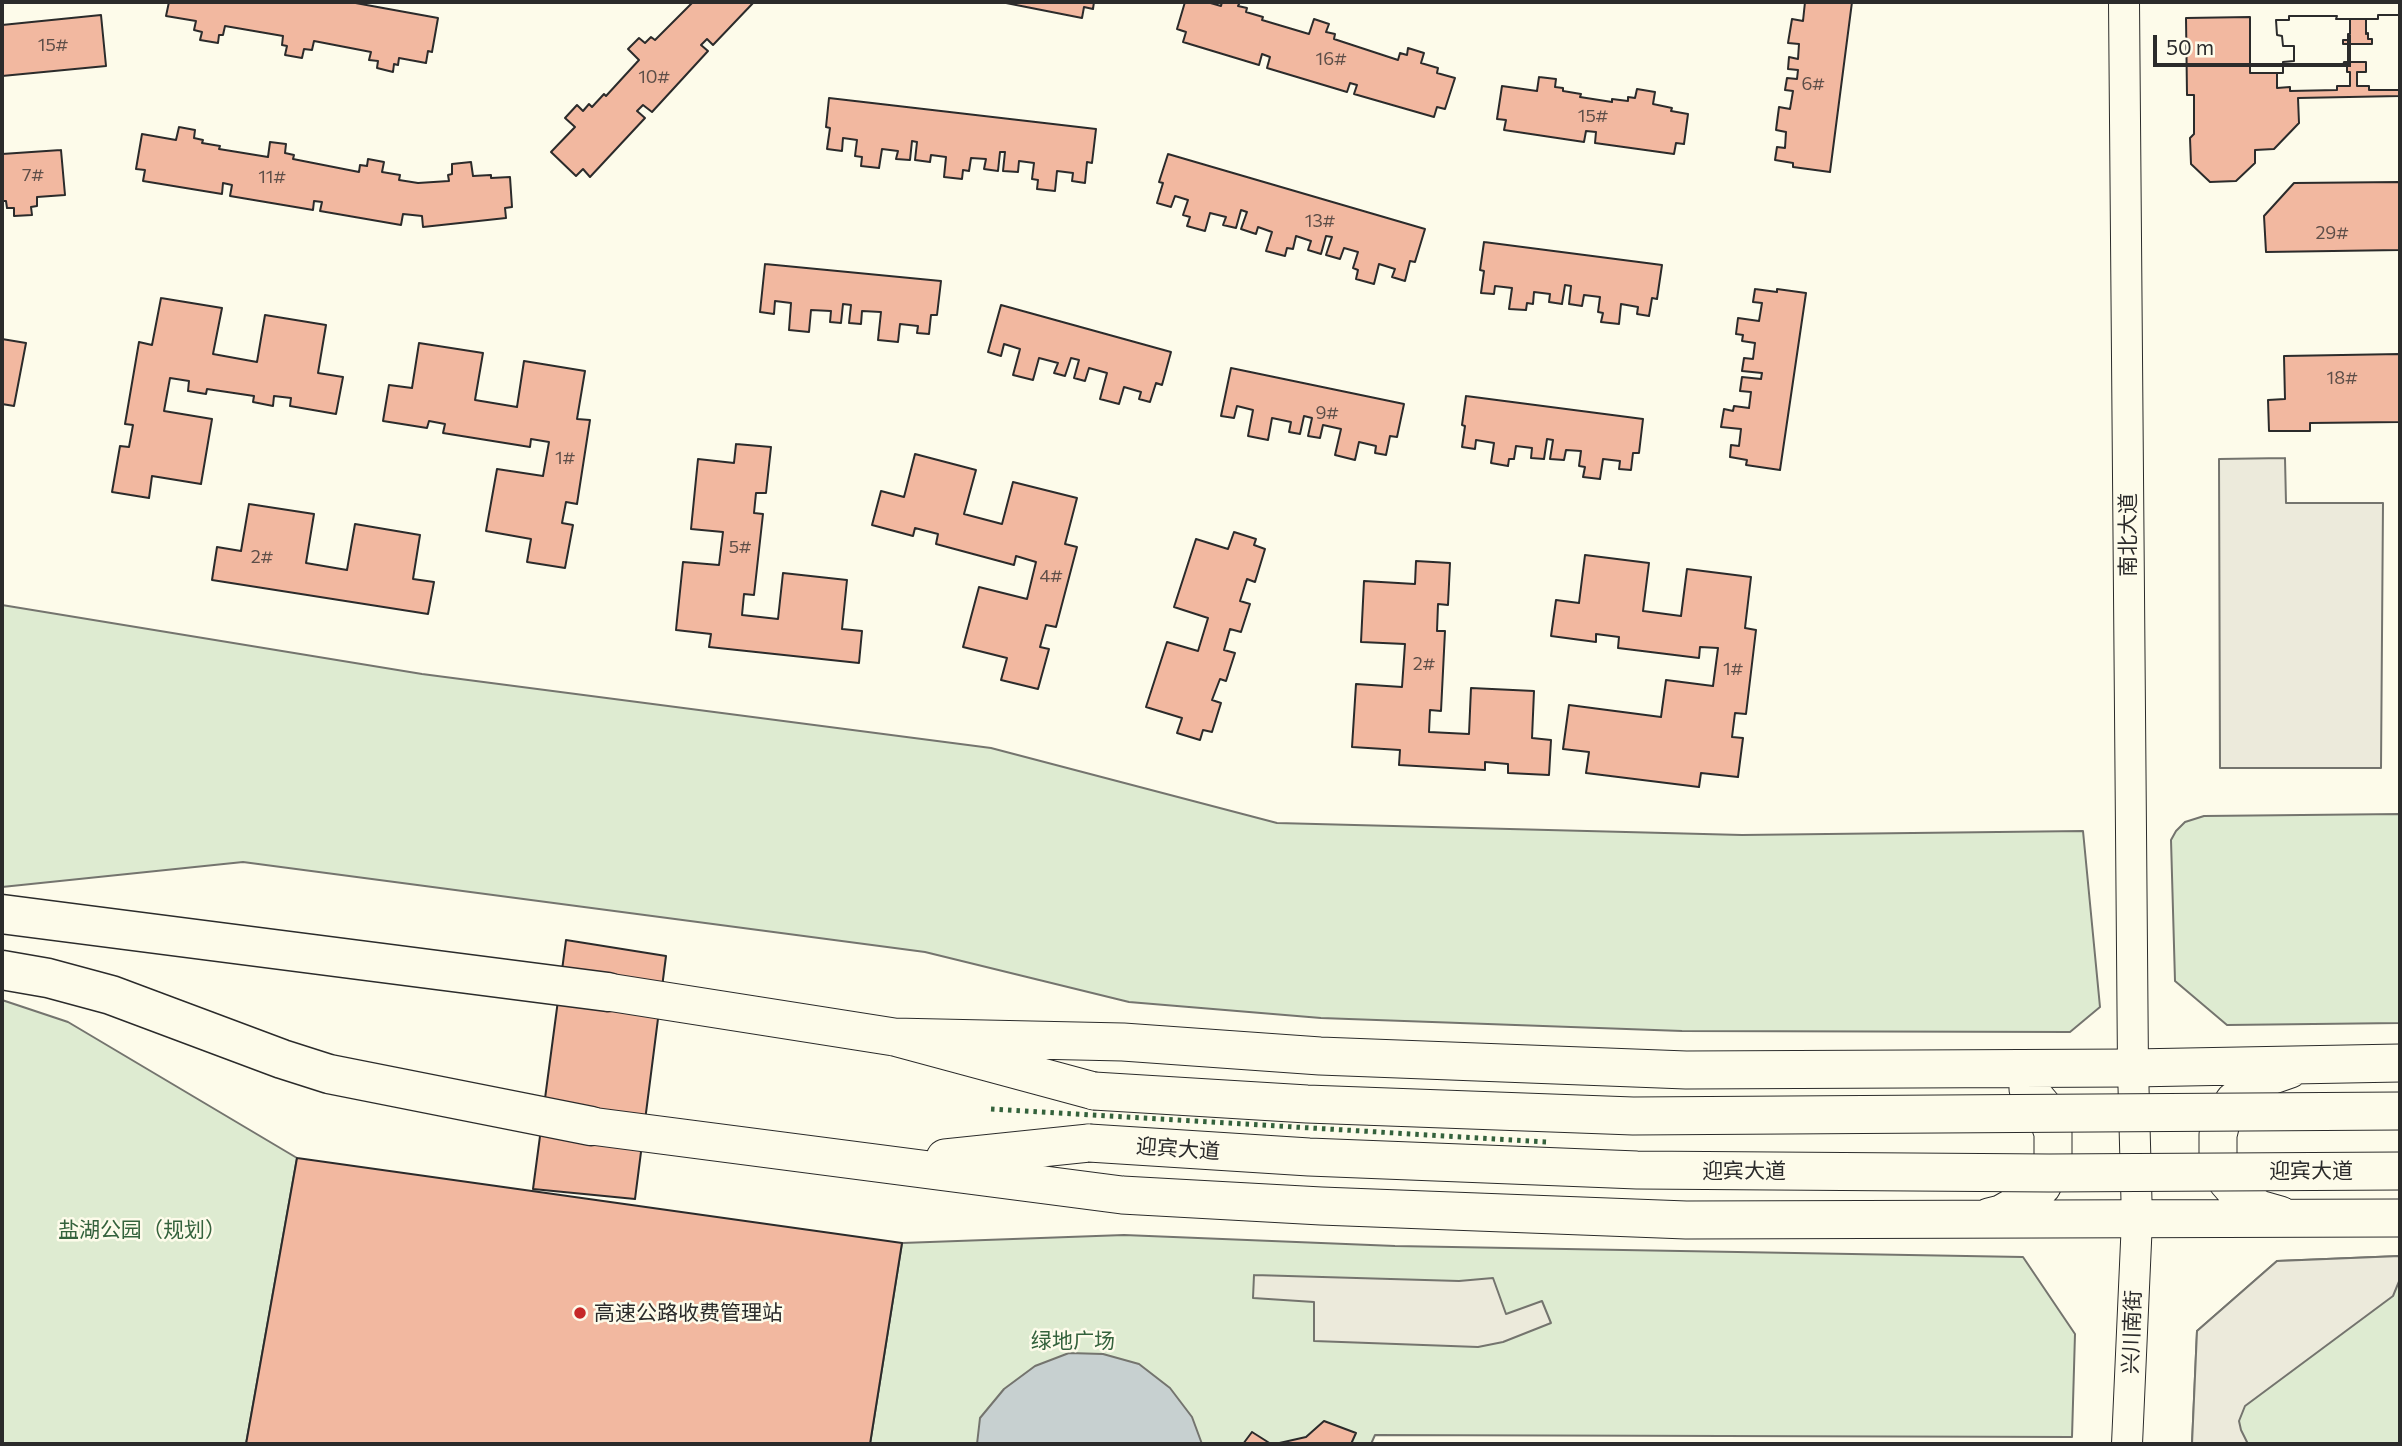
<!DOCTYPE html>
<meta charset="utf-8">
<style>
body{margin:0}
#map{position:relative;width:2402px;height:1446px;overflow:hidden;background:#fdfbea;font-family:Commissioner,sans-serif}
canvas{display:block}
.frame{position:absolute;inset:0;border:4px solid #2b2b2b;pointer-events:none}
.scale{position:absolute;left:2153px;top:35px;width:198px;height:32px;box-sizing:border-box;border:4px solid #2b2b2b;border-top:0;padding-left:9px;font-size:21px;line-height:24px;white-space:nowrap;color:#2b2b2b;-webkit-text-stroke:5px #fdfbea;paint-order:stroke}
</style>
<div id="map">
<canvas width="2402" height="1446"></canvas>
<div class="frame"></div>
<div class="scale">50 m</div>
</div>
<script>
const context = document.querySelector('canvas').getContext('2d');
context.lineJoin = 'round';
function fillPath(path, color) { context.fillStyle = color; context.fill(path, 'evenodd'); }
const shape = rows => new Path2D(rows.map(r => 'M' + r).join(''));
function trace(path, color, width, dash) { context.strokeStyle = color; context.lineWidth = width; context.lineCap = dash ? 'butt' : 'round'; context.setLineDash(dash || []); context.stroke(path); }
function drawText(font, color, halo, rows, align = 'center') {
  context.font = font + ' Commissioner,"Noto Sans SC",sans-serif'; context.lineWidth = 5; context.setLineDash([]); context.textBaseline = 'middle'; context.strokeStyle = halo; context.fillStyle = color; for (const [text, x, y, turn = 0] of rows) {
    context.save(); context.translate(x, y); context.rotate((+turn || 0) * Math.PI / 180); context.textAlign = isNaN(turn) ? turn : align; if (halo) context.strokeText(text, 0, 0); context.fillText(text, 0, 0); context.restore();
  }
}
const green = shape([
 [2,605,422,674,991,748,1277,823,1742,835,2083,831,2100,1007,2070,1032,1682,1031,1321,1018,1129,1002,925,952,243,862,2,887,2,605],
 [2400,814,2400,1023,2227,1025,2175,981,2171,840,2176,831,2185,822,2204,816,2400,814],
 [2,1000,68,1022,297,1158,246,1444,2,1444,2,1000],
 [1124,1235,1395,1246,2023,1257,2075,1334,2072,1437,1375,1435,1371,1444,870,1444,902,1243,1124,1235],
 [2400,1256,2400,1444,2192,1444,2197,1331,2277,1261,2400,1256]
]);
fillPath(green, '#deebd1');
trace(green, '#74746e', 2);
const parking = shape([
 [2285,458,2286,503,2383,503,2381,768,2220,768,2219,459,2285,458],
 [2400,1256,2400,1279,2393,1296,2245,1406,2239,1421,2241,1430,2248,1444,2192,1444,2197,1331,2277,1261,2400,1256],
 [1254,1275,1459,1281,1493,1278,1506,1314,1542,1301,1551,1323,1503,1342,1478,1347,1314,1341,1314,1302,1253,1298,1254,1275]
]);
fillPath(parking, '#eceadb');
trace(parking, '#74746e', 2);
const water = shape([
 [1069,1353,1103,1354,1139,1364,1170,1388,1192,1417,1202,1444,977,1444,980,1418,1004,1389,1035,1366,1069,1353]
]);
fillPath(water, '#c7d0d0');
trace(water, '#74746e', 2);
const building = shape([
 [169,2,350,2,438,18,432,52,428,51,426,63,399,58,398,65,394,64,393,72,377,68,378,61,369,60,371,52,314,41,312,50,304,49,302,58,285,55,287,46,282,45,283,36,225,26,223,35,219,35,218,43,200,40,202,32,194,30,196,21,166,16,169,2],
 [693,2,754,2,713,45,707,39,701,45,708,51,652,112,643,105,637,111,645,118,590,177,583,169,576,176,551,152,575,127,565,118,577,105,583,111,589,104,592,107,604,94,606,96,639,60,628,49,639,38,645,43,651,37,655,40,693,2],
 [1001,2,1094,2,1093,9,1084,7,1082,18,1001,2],
 [1185,2,1207,2,1221,6,1222,2,1240,2,1238,6,1247,8,1246,12,1263,17,1262,20,1309,34,1314,19,1329,24,1326,32,1335,34,1334,39,1398,60,1400,53,1407,55,1408,48,1424,53,1421,63,1438,68,1437,73,1455,78,1445,109,1437,107,1434,117,1354,94,1357,85,1350,83,1347,92,1267,68,1270,57,1262,54,1259,65,1183,42,1186,32,1177,29,1185,2],
 [1803,2,1852,2,1830,172,1793,167,1793,163,1775,160,1777,147,1785,148,1786,132,1776,130,1779,107,1790,109,1793,91,1785,90,1787,78,1797,79,1798,70,1788,69,1789,57,1798,59,1799,44,1788,43,1792,19,1803,21,1805,2,1803,2],
 [101,15,106,66,2,76,2,25,101,15],
 [2378,15,2400,15,2400,96,2298,98,2299,123,2274,149,2255,150,2255,163,2236,181,2210,182,2191,164,2190,138,2194,134,2194,95,2187,95,2186,18,2250,17,2250,73,2283,73,2283,62,2294,61,2294,46,2283,46,2282,36,2277,35,2276,20,2289,20,2289,16,2337,16,2336,19,2378,19,2378,15],
 [2378,15,2400,15,2400,90,2369,90,2369,86,2357,86,2357,72,2366,72,2366,62,2344,62,2343,66,2347,66,2347,72,2350,72,2350,86,2337,86,2337,90,2290,91,2290,87,2277,88,2277,73,2283,73,2283,62,2294,61,2294,46,2283,46,2282,36,2277,35,2276,20,2289,20,2289,16,2337,16,2336,19,2350,19,2350,34,2348,34,2348,40,2343,40,2343,44,2372,44,2372,39,2368,39,2368,33,2366,34,2366,19,2378,19,2378,15],
 [1539,77,1556,79,1555,87,1563,88,1563,91,1581,94,1580,97,1612,102,1612,99,1628,101,1628,97,1635,98,1637,89,1655,92,1653,104,1672,108,1671,111,1688,114,1684,144,1676,143,1674,154,1595,143,1596,132,1586,131,1584,142,1504,130,1506,120,1497,119,1502,86,1537,91,1539,77],
 [829,98,1096,129,1092,163,1087,162,1085,183,1072,181,1073,173,1057,171,1055,191,1037,189,1038,180,1032,179,1034,163,1019,161,1018,172,1003,171,1005,152,1000,152,998,171,984,169,986,159,971,158,969,171,963,170,962,179,944,177,946,157,931,155,930,162,915,160,917,142,912,141,910,160,896,159,898,151,882,149,879,168,861,166,862,157,855,156,857,140,843,138,842,151,827,149,830,128,826,127,829,98],
 [179,127,195,130,194,138,203,140,202,143,220,146,219,149,268,157,270,142,286,144,285,153,294,155,293,159,359,172,360,165,367,166,368,159,384,162,382,172,400,175,399,180,418,183,449,181,448,175,452,174,452,164,471,162,473,176,491,175,491,178,510,177,512,207,505,208,506,218,423,227,422,216,403,214,401,225,320,211,322,202,314,201,313,210,230,196,232,185,223,183,222,194,143,181,145,170,136,169,142,134,176,140,179,127],
 [61,150,65,195,37,197,37,206,31,207,32,215,14,216,14,208,7,208,6,201,2,201,2,154,61,150],
 [1168,154,1425,229,1415,262,1410,261,1405,281,1392,277,1395,269,1379,264,1374,284,1356,279,1358,270,1353,268,1358,252,1344,248,1340,259,1326,255,1332,237,1326,236,1321,254,1308,250,1311,241,1296,236,1293,249,1287,248,1285,256,1266,251,1272,232,1258,227,1256,234,1241,229,1247,212,1241,210,1236,228,1223,225,1226,217,1210,213,1205,231,1187,226,1190,217,1183,215,1188,200,1175,196,1171,207,1157,203,1163,183,1159,182,1168,154],
 [2400,182,2400,250,2266,252,2264,216,2294,183,2400,182],
 [1484,242,1662,265,1657,299,1652,298,1649,316,1637,314,1638,307,1621,304,1619,324,1601,322,1603,313,1598,312,1600,297,1584,295,1582,306,1569,304,1571,286,1565,285,1562,304,1549,302,1550,294,1534,292,1533,304,1527,303,1526,310,1509,309,1512,288,1495,286,1494,294,1481,293,1484,271,1480,270,1484,242],
 [765,264,941,281,937,315,931,315,929,334,917,333,918,326,900,324,898,342,878,340,881,312,862,311,861,324,849,323,851,305,843,304,841,323,830,322,831,311,811,310,809,332,789,330,791,303,775,301,774,314,760,312,765,264],
 [1755,289,1777,292,1777,289,1806,293,1780,470,1746,465,1747,460,1730,457,1731,445,1739,446,1741,429,1721,427,1724,409,1733,411,1734,406,1749,408,1751,392,1740,391,1742,377,1761,379,1762,373,1742,371,1744,358,1753,359,1755,343,1742,341,1743,335,1736,334,1738,318,1759,321,1762,303,1753,302,1755,289],
 [161,298,222,308,213,354,257,362,265,315,326,325,318,373,343,377,336,414,290,406,291,398,274,396,273,406,253,402,254,396,207,389,206,394,188,391,189,381,170,378,164,411,212,419,201,484,152,476,149,498,112,492,120,446,129,447,133,425,125,424,139,342,152,345,161,298],
 [1001,305,1171,352,1162,385,1156,383,1150,402,1139,399,1141,392,1124,387,1119,404,1100,399,1107,373,1089,368,1085,381,1074,378,1079,360,1071,358,1065,376,1054,373,1058,363,1039,358,1033,380,1013,375,1020,349,1004,344,1001,356,988,352,1001,305],
 [2,339,26,343,14,406,2,404,2,339],
 [419,343,483,353,475,400,517,407,524,361,585,371,577,419,590,420,577,504,566,502,562,523,573,525,565,568,527,562,531,539,486,531,497,469,543,476,549,442,531,439,530,447,443,433,445,424,429,421,427,428,383,421,389,385,412,388,419,343],
 [2400,354,2400,422,2310,423,2310,431,2269,431,2268,400,2285,399,2284,356,2400,354],
 [1231,368,1404,404,1397,437,1390,436,1386,455,1375,453,1376,446,1359,442,1355,460,1335,455,1341,429,1323,425,1320,438,1308,436,1312,418,1304,416,1300,434,1289,432,1291,422,1272,418,1268,440,1248,436,1253,410,1237,406,1234,418,1221,416,1231,368],
 [1466,396,1643,419,1639,453,1633,453,1631,470,1619,469,1620,461,1603,459,1600,479,1583,477,1585,467,1579,466,1581,451,1566,450,1564,460,1550,459,1553,440,1547,439,1544,459,1531,458,1532,448,1516,446,1514,459,1509,459,1508,466,1491,463,1494,443,1476,440,1475,449,1462,447,1465,426,1462,425,1466,396],
 [736,444,771,447,766,493,756,493,754,513,763,514,754,595,744,594,742,615,778,619,783,573,847,580,842,629,862,631,859,663,709,647,711,634,676,630,683,562,719,565,723,532,691,529,698,459,734,463,736,444],
 [915,454,976,470,964,514,1002,524,1013,482,1077,498,1065,544,1077,547,1056,627,1046,625,1040,647,1049,649,1038,689,1001,680,1007,658,963,647,979,587,1027,599,1036,562,1016,556,1014,565,936,544,938,534,915,528,913,536,872,525,881,491,904,497,915,454],
 [249,504,314,514,306,563,347,570,355,524,420,535,413,579,434,582,428,614,212,580,217,547,241,551,249,504],
 [1234,532,1256,539,1254,545,1265,549,1255,582,1247,579,1240,601,1250,604,1241,632,1230,629,1224,650,1235,653,1226,681,1220,679,1212,700,1221,703,1212,732,1203,730,1200,740,1177,733,1182,718,1146,707,1167,642,1198,651,1208,618,1174,607,1196,539,1228,549,1234,532],
 [1585,555,1649,563,1643,611,1681,616,1687,569,1751,577,1745,628,1756,630,1746,714,1735,713,1732,737,1743,738,1738,777,1701,773,1699,787,1586,773,1589,752,1563,749,1569,705,1661,717,1666,680,1713,686,1718,648,1700,647,1699,658,1618,648,1619,637,1596,634,1596,642,1551,636,1556,600,1579,603,1585,555],
 [1416,561,1450,563,1448,605,1438,604,1437,631,1445,631,1441,711,1430,710,1429,732,1469,734,1471,688,1534,691,1532,738,1551,740,1549,775,1508,773,1508,764,1485,762,1485,770,1399,765,1400,750,1352,747,1356,684,1402,687,1405,644,1361,642,1364,581,1415,584,1416,561],
 [566,940,666,956,635,1199,533,1189,566,940],
 [297,1158,902,1243,870,1444,246,1444,297,1158],
 [1324,1421,1356,1433,1351,1444,1275,1444,1306,1437,1324,1421],
 [1252,1432,1271,1444,1243,1444,1252,1432]
]);
fillPath(building, '#f2b8a0');
trace(building, '#2b2b2b', 2);
const tertiary = shape([
 [2124,2,2133,1068,2137,1220,2127,1444]
]);
const primary = shape([
 [608,992,894,1037,1094,1091],
 [894,1037,1123,1042,1320,1056,1686,1070,2133,1068,2400,1063],
 [591,1126,1122,1195,1321,1206,1686,1220,2400,1218],
 [945,1158,1089,1143],
 [2280,1215,2259,1209,2241,1197,2227,1181,2218,1157,2218,1135,2221,1123,2234,1101,2270,1076,2290,1069],
 [1989,1217,2001,1214,2029,1198,2042,1186,2053,1163,2053,1133,2044,1108,2028,1089]
]);
const motorway = shape([
 [2,914,608,992],
 [2,970,48,978,111,995,282,1059,329,1074,591,1126]
]);
trace(tertiary, '#2b2b2b', 32);
trace(primary, '#2b2b2b', 39);
trace(motorway, '#2b2b2b', 41);
trace(tertiary, '#fdfbea', 30);
trace(primary, '#fdfbea', 37);
trace(motorway, '#fdfbea', 38);
const primaryBridge = shape([
 [1094,1091,1307,1104,1633,1116,2400,1111],
 [1089,1143,1309,1157,1637,1170,2049,1173,2400,1171]
]);
trace(primaryBridge, '#2b2b2b', 39, []);
trace(primaryBridge, '#fdfbea', 37);
trace(shape([
 [991,1109,1547,1142]
]), '#34623c', 5, [3.5, 5]);
for (const [x, y, r, color] of [
 [580,1313,7,"#c62828"]
]) { const dot = new Path2D(); dot.arc(x, y, r, 0, 2 * Math.PI); context.fillStyle = color; context.fill(dot); trace(dot, '#fdfbea', 2.5); }
drawText('18px', '#5d4e48', null, [
 ["15#",53,45],
 ["16#",1331,59],
 ["10#",654,77],
 ["6#",1813,84],
 ["15#",1593,116],
 ["7#",33,175],
 ["11#",272,177],
 ["13#",1320,221],
 ["29#",2332,233],
 ["18#",2342,378],
 ["9#",1327,413],
 ["1#",565,458],
 ["5#",740,547],
 ["2#",262,557],
 ["4#",1051,576],
 ["2#",1424,664],
 ["1#",1733,669]
]);
drawText('21px', '#2b2b2b', '#fdfbea', [
 ["南北大道",2128,535,-90],
 ["迎宾大道",1178,1149,4],
 ["迎宾大道",1744,1171],
 ["迎宾大道",2311,1171],
 ["兴川南街",2132,1332,-88]
]);
drawText('21px', '#34623c', '#fdfbea', [
 ["盐湖公园（规划）",142,1230],
 ["绿地广场",1073,1341]
]);
drawText('21px', '#2b2b2b', '#fdfbea', [
 ["高速公路收费管理站",594,1313]
], 'left');
</script>
